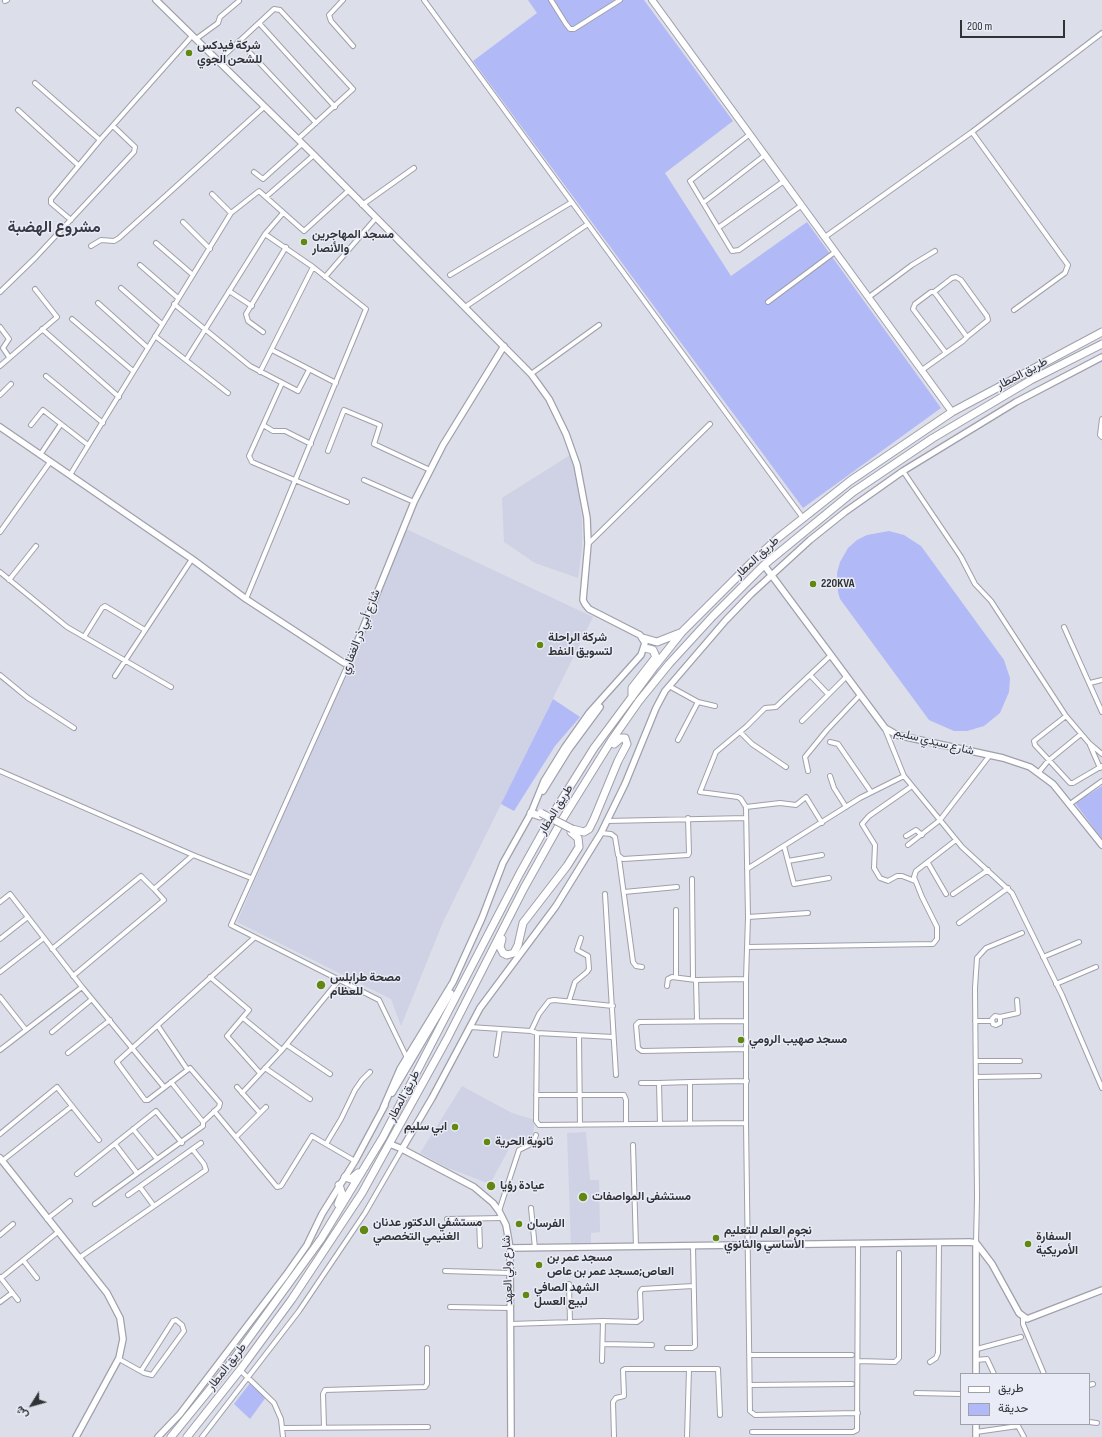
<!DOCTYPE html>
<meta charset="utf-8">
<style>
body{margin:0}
#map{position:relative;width:1102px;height:1437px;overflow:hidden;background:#dcdee9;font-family:"Sofia Sans Condensed",Vazirmatn,sans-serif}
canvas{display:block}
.legend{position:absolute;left:960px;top:1373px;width:130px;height:52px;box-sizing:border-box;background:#e9ebf6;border:1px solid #9fa1a9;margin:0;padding:5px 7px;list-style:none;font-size:12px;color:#313236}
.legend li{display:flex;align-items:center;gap:8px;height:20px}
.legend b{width:20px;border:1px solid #9fa1a9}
.north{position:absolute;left:12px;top:1385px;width:40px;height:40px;-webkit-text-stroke:3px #e9ebf6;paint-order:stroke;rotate:233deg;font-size:11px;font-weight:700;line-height:16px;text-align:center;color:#313236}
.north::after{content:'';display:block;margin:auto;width:14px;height:18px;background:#313236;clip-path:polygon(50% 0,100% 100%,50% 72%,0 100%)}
.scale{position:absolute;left:960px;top:20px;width:105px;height:18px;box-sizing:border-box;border:2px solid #313236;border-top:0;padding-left:5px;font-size:12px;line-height:14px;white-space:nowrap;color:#313236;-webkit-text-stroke:3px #e9ebf6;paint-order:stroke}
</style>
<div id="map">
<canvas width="1102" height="1437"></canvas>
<ul class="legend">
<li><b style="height:5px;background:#fff"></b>طريق</li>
<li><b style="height:11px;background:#b1baf6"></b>حديقة</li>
</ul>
<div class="north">ش</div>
<div class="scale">200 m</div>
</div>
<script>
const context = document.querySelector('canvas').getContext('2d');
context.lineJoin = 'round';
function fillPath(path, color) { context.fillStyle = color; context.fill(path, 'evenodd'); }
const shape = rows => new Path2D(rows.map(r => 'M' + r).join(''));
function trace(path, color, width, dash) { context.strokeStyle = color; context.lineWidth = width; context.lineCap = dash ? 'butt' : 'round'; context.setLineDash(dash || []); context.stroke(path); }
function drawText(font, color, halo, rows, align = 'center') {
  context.font = font + ' "Sofia Sans Condensed",Vazirmatn,sans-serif'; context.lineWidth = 3; context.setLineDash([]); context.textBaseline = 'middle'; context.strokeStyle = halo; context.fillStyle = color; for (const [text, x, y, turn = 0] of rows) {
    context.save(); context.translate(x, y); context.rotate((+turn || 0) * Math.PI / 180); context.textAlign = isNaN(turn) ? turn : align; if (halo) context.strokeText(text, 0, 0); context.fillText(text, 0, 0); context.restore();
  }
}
fillPath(shape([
 [570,455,576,477,582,518,582,548,578,578,535,563,504,542,502,498],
 [406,529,593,617,443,922,401,1026,391,999,237,922],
 [462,1086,512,1113,535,1120,532,1141,511,1137,510,1147,490,1184,448,1168,420,1153],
 [586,1132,590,1180,599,1180,600,1232,591,1233,591,1244,571,1245,567,1133]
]), '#cfd2e4');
fillPath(shape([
 [528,0,644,0,733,121,665,173,731,276,807,222,941,408,803,508,473,61,537,13],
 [889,531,904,535,921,546,1004,660,1010,678,1009,692,1000,713,984,726,967,731,954,731,929,720,840,599,838,592,837,573,840,562,848,548,857,540,867,535],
 [553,699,580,717,555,746,514,811,501,804],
 [1102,786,1102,839,1075,803],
 [250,1383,266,1397,250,1419,234,1404]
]), '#b1baf6');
const street = shape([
 [343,0,329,15,331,21,353,46],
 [424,0,803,518],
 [551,0,566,24,570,29,574,29,620,0],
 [5,1,7,0],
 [259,23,335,107],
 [196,39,218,23,220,17,239,1],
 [239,41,316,123],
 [218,61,274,9,280,10,353,89,298,139],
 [35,83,100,140],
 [18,110,78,165],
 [972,132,1068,265,1065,273,1014,310],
 [750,134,690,181,732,251,739,250,802,205],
 [254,172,263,179,302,144],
 [212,194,231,213],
 [267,196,314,155],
 [703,203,765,155],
 [362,205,414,168],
 [71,220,51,203,51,199,100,140,192,36],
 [183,222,210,249],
 [718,228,784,181],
 [825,237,972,132,1102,33],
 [156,243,193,275],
 [91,246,101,240,114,241,119,238,264,107],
 [140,265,178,298],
 [450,275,572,202],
 [325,277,376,218],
 [121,288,162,324],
 [229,291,252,306],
 [0,292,35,258,134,152,135,147,113,126],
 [934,292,952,278,956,277,961,280,987,316,988,320,967,337],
 [869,297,912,265,935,251],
 [768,302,835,252],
 [98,303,148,348],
 [174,304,250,366,298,391,309,370],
 [465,307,588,224],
 [72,319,133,371],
 [0,327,9,339,3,348,9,357],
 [42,329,119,397],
 [263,332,248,321,246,314,286,247],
 [155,336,228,393],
 [272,350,336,383],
 [186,360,265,234,283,213],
 [0,366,57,317,35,289],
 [922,370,946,353,963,341,967,337,938,297,934,292,931,292,915,304,913,309,946,353],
 [260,372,313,267],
 [531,374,599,325],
 [46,376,103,423],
 [282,383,263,425,273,431,285,431,311,444],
 [0,395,11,384],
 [1102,419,1100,435,1102,437],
 [31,425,43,410,88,445],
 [263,425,249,456,252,462,347,502],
 [328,451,344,410,380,425,374,444,430,470],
 [40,455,61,424],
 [903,471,961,557,975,584,991,601,1066,716,1089,743,1102,754],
 [70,475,231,213,259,191,304,231,348,191],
 [364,480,414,502],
 [0,532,50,462],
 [588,544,710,424],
 [0,572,67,627,171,687],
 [9,580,36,546],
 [246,599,366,309,313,267,265,234],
 [1064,627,1102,712],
 [84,637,102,608,105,606,145,630],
 [830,656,776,707,765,708,747,726,716,752,700,792,738,797,741,799,746,807,748,917,746,979,746,1123,750,1411,755,1415,858,1413],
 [350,660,231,925,379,1000,408,1060],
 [0,675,28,698,74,728],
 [810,675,828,694],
 [115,676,192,559],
 [1090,683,1102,680],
 [669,686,698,702,715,706],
 [1066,716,1034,741,1035,745,1070,783,1073,783,1102,766],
 [802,721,846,677],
 [885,729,904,776,962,847,1012,893,1062,995,1102,1088],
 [740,732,752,744,786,767],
 [678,740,698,702],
 [830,742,838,744,871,792],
 [1090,745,1100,768],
 [0,771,193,855],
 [808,771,805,757,827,730,860,695],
 [1039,772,1048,761,1081,734],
 [830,776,834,788,846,807],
 [912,786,869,816,862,824,875,845,874,868,880,878,888,881,897,876,902,876,915,881],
 [1070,804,1102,781],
 [746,807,780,803,796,805,806,797,822,823],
 [607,821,746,818],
 [601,833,611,834,615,837,618,855,623,859,688,855,689,853,688,818],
 [906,836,916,830,922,835],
 [908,845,940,820,990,755],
 [784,846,794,884,829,878],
 [619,858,633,962,636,966,642,967],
 [788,861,822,855],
 [928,863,946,894],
 [747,869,860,798,904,776],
 [692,879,693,979],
 [624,892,677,887],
 [605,894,616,1075],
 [953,894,988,870],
 [0,902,10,894,82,987,164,1087],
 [748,917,808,913],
 [959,923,1008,888],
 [0,939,28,917],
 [747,947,933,944,937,939,937,927,922,897,914,877,916,871,956,840],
 [52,949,141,876,154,889,193,855,251,878],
 [1043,957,1079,942],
 [0,972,44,938],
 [73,976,164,900,154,889],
 [210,977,249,1010,227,1036,260,1073],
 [676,977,676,910],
 [696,980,697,1021],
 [1056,984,1096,967],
 [667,986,668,979,672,977,696,980,746,979],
 [0,997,26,1030],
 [569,1001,575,982,587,972,589,969,588,956,577,950,581,938],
 [1000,1017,1000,1023,996,1025,993,1024,992,1019,995,1016,1000,1017,1018,1013,1017,1000],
 [243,1018,282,1050],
 [746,1021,639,1022,636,1025,638,1048,642,1051,746,1049],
 [975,1021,992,1021],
 [158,1026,187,1069],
 [470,1027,531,1031,537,1033,613,1037],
 [531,1031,539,1014,549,1001,554,1000,613,1006],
 [52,1032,92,999],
 [537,1033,536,1121,539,1125,746,1123],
 [579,1036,580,1125],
 [287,1045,330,1074],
 [0,1050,82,987],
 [68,1053,110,1020],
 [496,1055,500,1029],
 [976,1061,1020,1061],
 [265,1068,310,1099],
 [976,1077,1039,1076],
 [171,1082,203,1122],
 [641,1083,659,1083],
 [237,1087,260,1113],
 [242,1093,282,1050,340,979],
 [536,1095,624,1095,626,1100,626,1124],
 [214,1111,277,1187,281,1186,312,1136,355,1161],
 [690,1123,690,1082,747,1081],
 [660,1124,659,1083,690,1082],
 [133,1129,157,1159],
 [0,1134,57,1087,72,1106],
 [236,1137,266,1107],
 [115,1144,137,1173],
 [326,1144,341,1119,355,1090,362,1080,370,1072],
 [633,1145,636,1247],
 [2,1161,72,1106,99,1140],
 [77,1174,156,1111,182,1143],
 [140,1187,154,1206],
 [128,1195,201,1143],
 [95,1204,203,1126,203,1122,219,1107,220,1103,190,1068,148,1100,145,1100,117,1062,254,938],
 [531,1208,535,1248],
 [499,1211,519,1150,533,1143,536,1135],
 [47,1219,70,1201],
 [447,1219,503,1218],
 [479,1219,480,1246],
 [0,1235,13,1224],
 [976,1243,977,1198,975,988,977,958,986,948,1022,933],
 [79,1258,206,1170,204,1164,193,1150],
 [23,1260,37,1278],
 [445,1271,510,1273],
 [0,1277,18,1300],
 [1,1278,58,1232],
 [569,1284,570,1322],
 [0,1302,12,1293],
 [450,1307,510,1308],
 [1023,1318,1023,1324,1028,1336,1044,1374],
 [510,1324,603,1321,637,1322,641,1319,640,1292,642,1289,693,1286],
 [603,1344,652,1345],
 [667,1348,692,1348,695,1346,693,1247],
 [977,1349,1021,1337],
 [750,1355,852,1355],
 [119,1359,144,1373,152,1375,184,1331,182,1325,176,1320,173,1321,141,1371],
 [976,1360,987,1359,994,1374],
 [602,1361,603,1321],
 [858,1361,895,1362,899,1358,899,1253],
 [930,1362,936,1358,938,1353,939,1242],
 [240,1370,274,1403,281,1419,283,1437],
 [750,1385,852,1384],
 [1089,1385,1093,1384],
 [916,1393,961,1394],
 [1089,1422,1097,1423],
 [1017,1424,1024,1437],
 [324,1427,323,1394,325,1390,425,1387,427,1384,427,1348],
 [283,1428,428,1427],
 [752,1432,853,1432,857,1430,858,1243],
 [976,1432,1018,1426],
 [202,1437,299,1311,365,1213,402,1149],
 [614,1437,613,1402,616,1398,624,1396,623,1370,625,1369,718,1369,720,1415],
 [687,1437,689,1369]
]);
const secondary = shape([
 [156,0,314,155,531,374,549,399,566,434,577,465,587,518,588,544,583,600,585,604,589,609,640,635,645,643,641,655,589,713,565,747,544,781,531,813,503,863,482,918,453,982,400,1069,383,1108],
 [0,427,192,559,246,599,344,663,350,660,414,502,443,445,504,346],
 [764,565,885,728,897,735,1003,758,1030,767,1053,784,1102,845],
 [543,791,569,749,600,707],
 [392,1093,451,993],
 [390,1144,402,1149,474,1187,493,1203,499,1211,506,1225,510,1248,511,1437],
 [402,1149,432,1098,480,1008,556,906,601,833,625,784,656,708,665,691,726,620,751,594,810,540,845,512,903,471,1016,402,1102,357],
 [0,1158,107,1293,120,1318,123,1339,119,1358,76,1437],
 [976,1243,992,1264,1019,1313,1027,1319,1102,1290],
 [510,1248,970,1242,976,1243,976,1374],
 [976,1424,976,1437],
 [158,1437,180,1414,286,1275,307,1245,322,1214,355,1161,385,1105]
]);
const primary = shape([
 [652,0,952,412]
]);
const highway = shape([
 [643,638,657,642,680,633],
 [632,697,632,688,656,657,653,650,645,648],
 [531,813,540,816],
 [572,829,584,832,589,829,594,819,618,761,627,744,625,738,621,738,614,744],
 [502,939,500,947,503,953,507,955,514,953,518,945,523,923,567,866,579,847,578,838,571,832],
 [345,1177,351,1179,358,1173],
 [338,1204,342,1194,339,1185],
 [171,1437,228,1367,321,1239,383,1137,520,873,554,812,594,748,655,666,682,632,756,558,778,538,850,481,952,412,1102,332],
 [187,1437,240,1370,292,1299,362,1193,447,1039,524,888,562,820,611,741,639,701,669,664,713,616,764,565,853,492,933,438,1031,380,1102,344]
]);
trace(street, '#9fa0ab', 6);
trace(secondary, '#9fa0ab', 8);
trace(primary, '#9fa0ab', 8);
trace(highway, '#9fa0ab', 9);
trace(street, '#fff', 4);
trace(secondary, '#fff', 5.5);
trace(primary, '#fff', 6);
trace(highway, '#fff', 7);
const highwayBridge = shape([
 [541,813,572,829]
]);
trace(highwayBridge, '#9fa0ab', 9, []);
trace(highwayBridge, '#fff', 7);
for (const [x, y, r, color] of [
 [189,53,4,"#618811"],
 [304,242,4,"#618811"],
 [813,584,4,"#618811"],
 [540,645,4,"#618811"],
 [321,985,5,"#618811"],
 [741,1040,4,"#618811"],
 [455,1127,4,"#618811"],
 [487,1142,4,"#618811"],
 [491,1186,5,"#618811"],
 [583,1197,5,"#618811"],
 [519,1224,4,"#618811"],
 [364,1230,5,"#618811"],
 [716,1238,4,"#618811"],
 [1028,1244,4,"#618811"],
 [539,1265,4,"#618811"],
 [526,1295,4,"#618811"]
]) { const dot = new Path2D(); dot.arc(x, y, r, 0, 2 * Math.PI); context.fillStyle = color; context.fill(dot); trace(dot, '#e9ebf6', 1.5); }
drawText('bold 12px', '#313236', '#e9ebf6', [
 ["شركة فيدكس",197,46],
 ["للشحن الجوي",197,60],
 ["مسجد المهاجرين",312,235],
 ["والأنصار",312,249],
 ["220KVA",821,584],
 ["شركة الراحلة",548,638],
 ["لتسويق النفط",548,652],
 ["مصحة طرابلس",330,978],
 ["للعظام",330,992],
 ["مسجد صهيب الرومي",749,1040],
 ["ابي سليم",447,1127,"right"],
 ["ثانوية الحرية",495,1142],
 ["عيادة رؤيا",500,1186],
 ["مستشفى المواصفات",592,1197],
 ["مستشفي الدكتور عدنان",373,1223],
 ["الغنيمي التخصصي",373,1237],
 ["الفرسان",527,1224],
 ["نجوم العلم للتعليم",724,1231],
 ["الأساسي والثانوي",724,1245],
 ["السفارة",1036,1237],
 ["الأمريكية",1036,1251],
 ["مسجد عمر بن",547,1258],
 ["العاص;مسجد عمر بن عاص",547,1272],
 ["الشهد الصافي",534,1288],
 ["لبيع العسل",534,1302]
], 'left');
drawText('12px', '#313236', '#e9ebf6', [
 ["طريق المطار",1022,374,-28],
 ["طريق المطار",757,558,-43],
 ["شارع أبي ذر الغفاري",361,632,-69],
 ["شارع سيدي سليم",934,742,14],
 ["طريق المطار",556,810,-59],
 ["طريق المطار",404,1096,-62],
 ["شارع ولي العهد",508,1270,-92],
 ["طريق المطار",227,1367,-52]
]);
drawText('bold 16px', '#393a43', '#e9ebf6', [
 ["مشروع الهضبة",54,228]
]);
</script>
